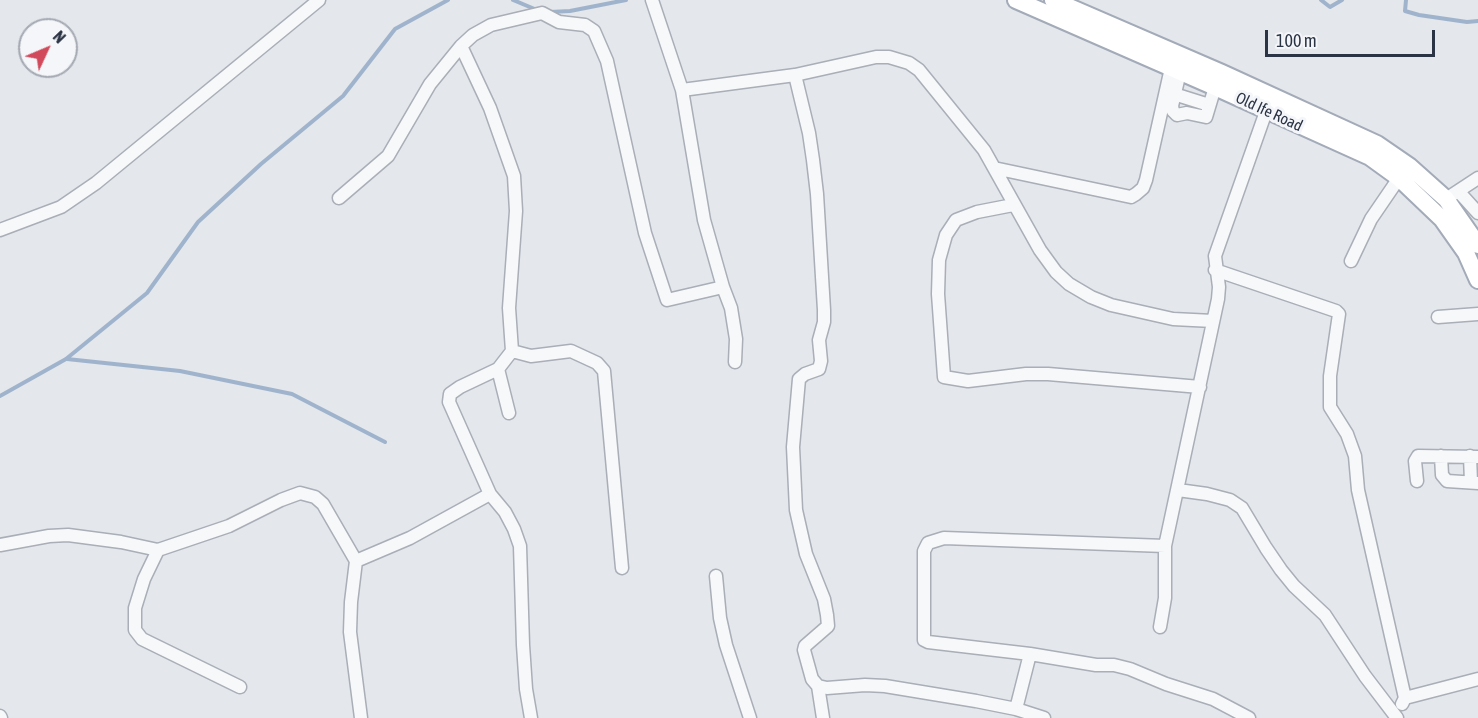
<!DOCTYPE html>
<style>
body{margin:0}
#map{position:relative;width:1478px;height:718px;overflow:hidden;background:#e4e7ec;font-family:"Asap Condensed",sans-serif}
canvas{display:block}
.north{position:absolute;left:18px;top:18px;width:60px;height:60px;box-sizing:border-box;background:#f4f6f9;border:2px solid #a4a8b1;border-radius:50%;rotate:46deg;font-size:16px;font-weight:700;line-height:24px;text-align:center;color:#2b3445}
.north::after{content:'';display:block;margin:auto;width:21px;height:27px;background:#d1495b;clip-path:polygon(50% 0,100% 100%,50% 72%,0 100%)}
.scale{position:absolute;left:1265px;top:30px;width:170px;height:27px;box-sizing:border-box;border:3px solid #2b3445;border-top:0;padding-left:8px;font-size:18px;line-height:21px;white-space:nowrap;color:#2b3445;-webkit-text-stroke:4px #f4f6f9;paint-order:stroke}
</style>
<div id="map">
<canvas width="1478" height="718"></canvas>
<div class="north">N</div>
<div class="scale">100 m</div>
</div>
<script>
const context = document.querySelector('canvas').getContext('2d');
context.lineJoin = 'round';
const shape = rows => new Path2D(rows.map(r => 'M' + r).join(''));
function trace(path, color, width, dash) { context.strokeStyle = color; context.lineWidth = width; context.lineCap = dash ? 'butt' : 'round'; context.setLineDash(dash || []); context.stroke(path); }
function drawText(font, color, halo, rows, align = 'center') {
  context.font = font + ' "Asap Condensed",sans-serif'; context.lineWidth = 6; context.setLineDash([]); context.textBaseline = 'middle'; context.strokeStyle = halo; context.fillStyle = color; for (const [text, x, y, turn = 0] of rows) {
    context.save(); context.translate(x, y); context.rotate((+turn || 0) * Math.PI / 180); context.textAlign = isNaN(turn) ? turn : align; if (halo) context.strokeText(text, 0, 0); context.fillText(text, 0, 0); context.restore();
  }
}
trace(shape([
 [513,0,537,10],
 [1321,0,1330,7,1342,0],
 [1406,0,1405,11,1419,15,1467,22,1478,21],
 [550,12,570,11,626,0],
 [67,359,180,371,292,394,385,442],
 [0,396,66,359,147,293,198,222,261,164,343,96,395,29,448,0]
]), '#9fb4cc', 4);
const minor = shape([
 [652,0,682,90,704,220,723,287,731,308,736,339,735,362],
 [461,46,490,108,514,176,516,211,509,308,512,351,498,369,460,387,450,394,449,402,490,494,505,512,514,529,520,546,523,645,526,689,531,718],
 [1180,72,1172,106,1173,111,1177,115,1187,113,1206,117,1215,87],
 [795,75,809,133,813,160,817,194,824,310,824,322,819,340,821,361,819,369,805,374,799,379,793,447,796,510,806,554,824,599,827,615,828,626,805,646,804,650,812,679,818,686,827,688,865,685,885,686,976,701,1016,709,1044,718],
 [682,90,795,75,876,57,889,57,909,63,919,70,984,150,1040,250,1056,272,1069,284,1091,297,1111,305,1173,319,1213,321],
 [1174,94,1209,105],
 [994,168,1131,197,1136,194,1143,188,1146,180,1171,68],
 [1459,192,1478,213],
 [339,198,388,156,430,84,461,46,473,35,491,25,542,13,559,22,585,25,594,31,607,61,645,233,667,300,723,287],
 [1446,199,1478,178],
 [1013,205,977,212,956,220,946,235,939,260,938,294,944,377,968,381,1026,374,1048,374,1200,387],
 [0,230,61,207,96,183,319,0],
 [1351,261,1371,219,1399,178],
 [1215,270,1336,311,1339,314,1330,376,1330,407,1347,434,1355,456,1358,490,1405,698],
 [1438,317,1478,314],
 [512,351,531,356,571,351,597,363,604,371,622,568],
 [498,369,509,413],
 [1441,456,1442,475,1447,481,1478,483],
 [1470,456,1471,482],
 [1417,481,1415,461,1418,456,1478,457],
 [1178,490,1207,494,1230,500,1242,508,1266,548,1281,570,1294,586,1325,615,1365,676,1397,718],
 [0,545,49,536,68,535,121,542,158,550,229,526,281,500,300,493,315,497,323,504,356,561,410,538,490,494],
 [158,550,144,579,135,608,135,630,142,639,240,687],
 [356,561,351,602,350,632,361,718],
 [716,576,720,618,726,645,750,718],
 [1160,627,1165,598,1165,546,1218,299,1219,287,1215,256,1269,103],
 [1030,654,928,642,924,640,924,551,928,543,944,538,1165,546],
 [818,686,823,718],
 [1402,704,1405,698,1478,679],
 [1016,709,1030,654,1096,665,1114,665,1130,669,1166,684,1213,699,1249,718],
 [0,716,1,718]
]);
const major = shape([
 [1016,0,1215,87,1370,157,1399,178,1442,219,1466,253,1478,280],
 [1053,0,1222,73,1377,144,1409,166,1446,199,1478,245]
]);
trace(minor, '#a9aeb7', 15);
trace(major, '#a3abb8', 20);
trace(minor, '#f7f8fa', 12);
trace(major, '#fff', 16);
drawText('16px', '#2b3445', '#f4f6f9', [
 ["Old Ife Road",1269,112,25]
]);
</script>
